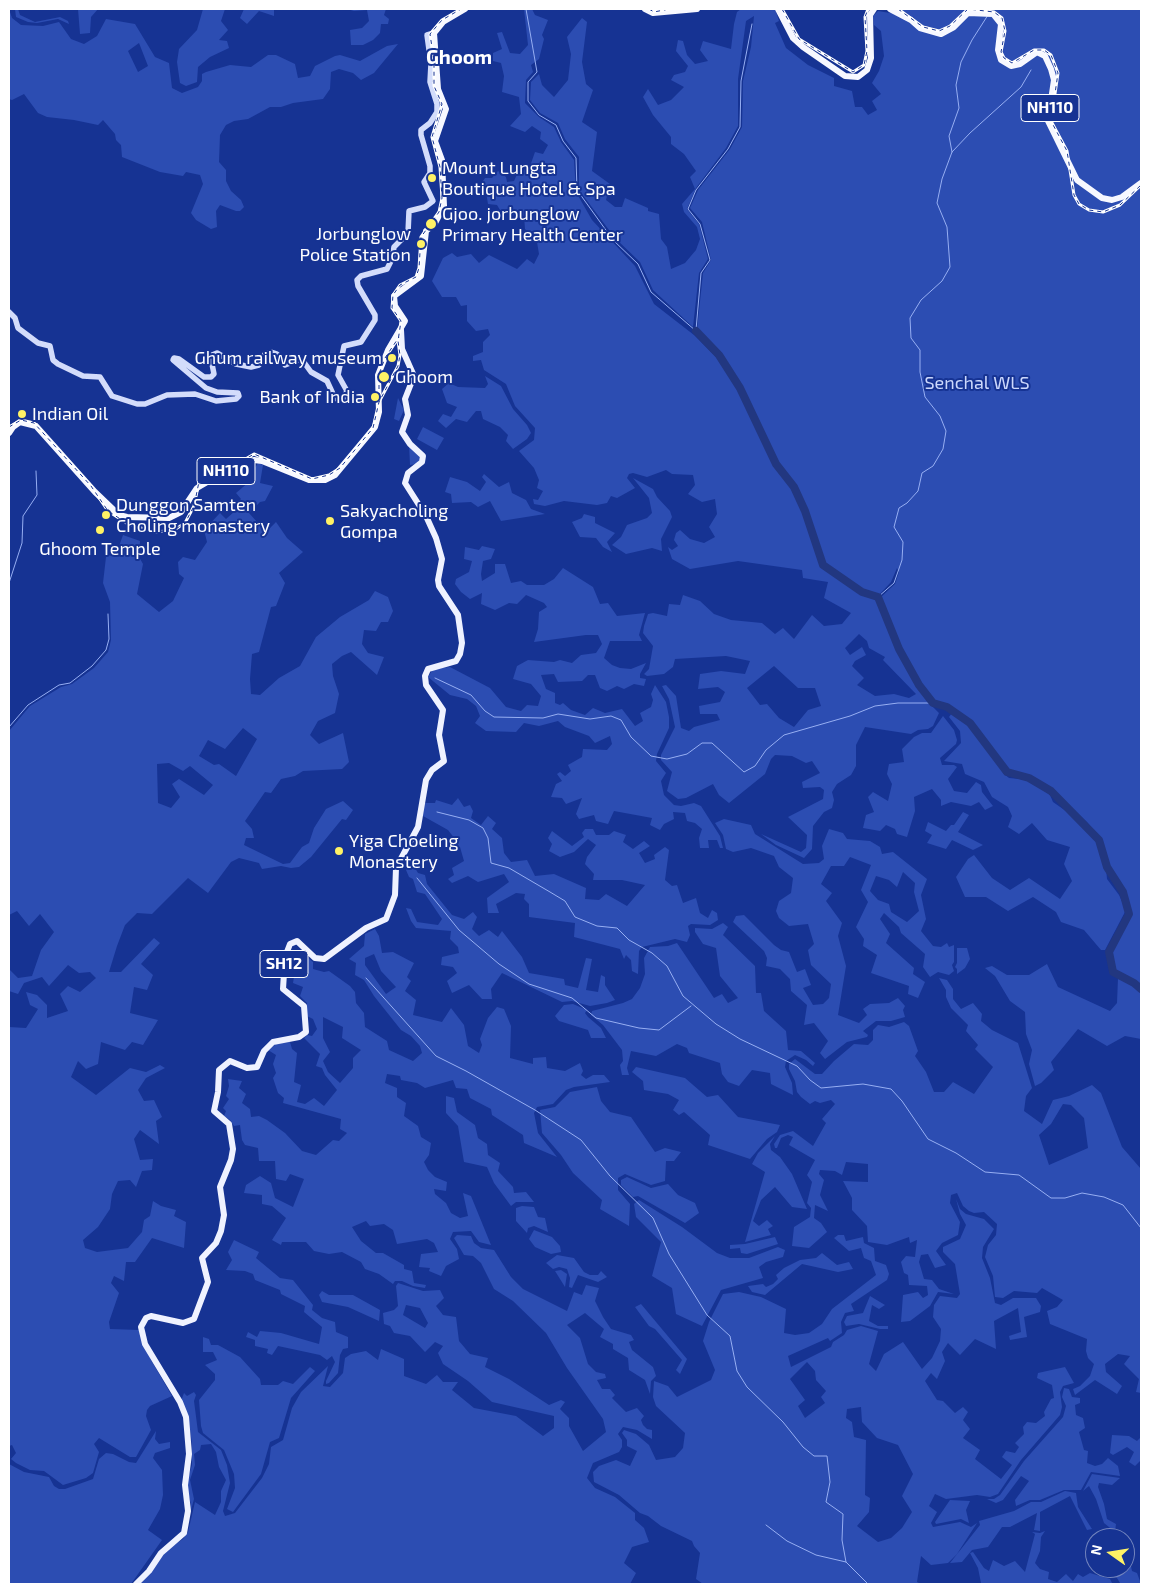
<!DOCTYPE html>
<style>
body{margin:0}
#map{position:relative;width:1150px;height:1593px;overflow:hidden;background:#163393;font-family:"Exo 2",sans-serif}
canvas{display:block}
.frame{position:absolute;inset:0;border:10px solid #fff;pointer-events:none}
.north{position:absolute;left:1085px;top:1528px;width:50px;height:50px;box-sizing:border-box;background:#163393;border:1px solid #7385be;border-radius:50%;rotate:283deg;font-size:14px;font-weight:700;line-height:20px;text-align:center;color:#fff}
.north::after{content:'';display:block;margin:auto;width:18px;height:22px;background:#fff265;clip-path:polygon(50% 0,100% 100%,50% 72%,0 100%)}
</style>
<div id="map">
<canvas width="1150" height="1593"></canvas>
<div class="frame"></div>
<div class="north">N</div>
</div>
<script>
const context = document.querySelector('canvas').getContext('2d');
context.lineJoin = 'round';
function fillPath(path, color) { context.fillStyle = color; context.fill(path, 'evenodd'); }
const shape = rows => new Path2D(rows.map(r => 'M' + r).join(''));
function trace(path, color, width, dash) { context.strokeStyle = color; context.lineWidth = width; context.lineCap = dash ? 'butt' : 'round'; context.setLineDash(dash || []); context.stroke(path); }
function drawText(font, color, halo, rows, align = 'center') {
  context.font = font + ' "Exo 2",sans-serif'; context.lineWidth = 4; context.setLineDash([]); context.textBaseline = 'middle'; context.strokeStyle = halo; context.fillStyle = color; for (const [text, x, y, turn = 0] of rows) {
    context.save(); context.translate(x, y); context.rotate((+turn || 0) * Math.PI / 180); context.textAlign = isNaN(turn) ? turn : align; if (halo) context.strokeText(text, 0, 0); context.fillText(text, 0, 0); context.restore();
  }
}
fillPath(shape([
 [9,9,12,18,21,25,43,26,59,22,71,39,84,44,97,36,106,19,135,24,155,57,169,63,172,88,182,93,198,87,202,81,202,74,206,72,230,65,251,67,268,55,276,55,295,64,298,78,310,76,315,66,335,56,340,55,360,61,387,46,398,44,374,73,361,80,353,73,339,69,331,72,330,89,323,99,293,103,281,107,270,107,248,119,234,121,226,125,220,135,219,162,226,170,226,181,231,191,241,200,244,207,240,211,236,211,220,205,216,211,217,227,211,229,196,220,191,213,203,184,200,175,186,172,183,176,160,172,122,157,121,145,116,140,115,134,103,120,98,125,74,120,47,117,38,113,24,94,12,100,9,99],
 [139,43,148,66,138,72,128,51],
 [15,9,18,9,20,15,35,22,60,17,68,21,69,24,58,19,37,23,28,22,16,17],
 [78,9,98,9,91,17,90,33,80,34],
 [203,9,225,9,221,21,228,30,219,40,227,41,229,48,210,57,198,67,197,82,186,86,180,83,177,62,179,49,197,30],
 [244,9,274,9,274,16,259,11,247,24,240,18],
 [347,9,386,9,384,15,389,19,388,24,381,24,380,33,373,40,363,45,351,45,350,30,362,28,369,21,367,10,354,11],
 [524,9,532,9,535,15,548,20,542,35,544,39,539,59,531,65,533,72,526,80,525,103,539,117,554,127,561,142,574,160,576,192,592,220,635,266,654,304,694,335,716,357,738,389,774,466,792,488,803,513,822,568,861,594,877,600,898,652,927,701,939,713,933,726,928,729,918,730,911,734,865,727,856,745,856,766,851,775,837,784,832,792,834,800,832,808,824,812,813,826,812,849,804,858,776,845,761,834,801,852,806,848,807,835,788,817,823,799,824,790,820,787,803,788,802,782,820,773,812,761,806,763,792,756,775,755,771,759,765,774,729,803,719,795,713,784,686,798,678,799,667,791,672,772,661,760,661,755,675,727,669,699,662,686,666,685,676,696,681,728,689,731,694,727,720,720,717,714,700,714,699,706,720,702,725,692,718,687,698,689,700,674,721,671,745,674,750,661,726,656,675,659,673,667,664,674,647,676,644,674,649,669,653,646,643,633,644,626,648,614,653,613,667,616,669,604,680,605,683,595,700,601,714,614,731,620,762,623,775,634,783,628,794,639,812,615,824,626,842,624,851,613,824,598,828,582,803,578,802,570,738,561,690,569,672,559,668,547,672,550,678,546,674,540,676,533,680,530,690,539,704,543,715,537,709,527,717,514,715,499,702,502,688,494,695,485,693,475,672,474,666,470,647,477,633,473,629,474,627,478,635,488,617,498,611,496,607,503,597,505,564,501,545,506,534,504,533,499,538,500,543,491,537,488,539,480,534,468,519,451,534,440,535,428,515,406,506,384,484,370,481,360,473,361,473,356,483,352,483,342,490,335,488,329,476,331,467,321,467,305,461,306,456,297,442,297,432,281,443,258,452,253,457,257,471,254,479,263,489,255,517,269,527,259,534,264,539,254,536,236,531,235,525,229,524,216,510,215,508,209,500,210,497,205,488,204,486,192,479,187,485,178,492,178,498,171,506,177,507,182,514,181,519,170,529,169,535,152,543,154,548,145,540,139,541,132,532,126,525,132,510,126,521,114,519,97,502,92,504,76,501,63,493,61,493,53,502,49,497,33,502,32,510,53,520,54,528,45],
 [859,634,867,641,869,648,885,657,883,660,916,694,909,698,894,694,875,696,857,685,864,678,852,666,855,661,866,655,862,647,850,655,845,648],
 [774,666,798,688,815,688,821,706,808,710,794,727,779,718,767,704,760,705,747,688],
 [741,9,775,9,779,21,775,23,786,48,808,65,834,78,834,86,852,91,855,107,862,107,868,115,877,110,872,101,881,94,872,83,879,71,884,56,881,31,874,25,873,16,878,11,890,13,889,9,1141,9,1141,987,1135,981,1114,970,1110,952,1132,914,1125,891,1109,866,1100,839,1087,822,1052,789,1030,775,1008,771,987,740,971,721,947,704,934,701,920,683,900,648,880,598,895,584,899,572,897,568,891,582,878,596,862,591,824,563,807,509,796,485,777,463,743,387,720,353,697,330,703,273,711,260,702,222,690,208,698,190,730,149,742,127,743,81,751,47,754,16,746,21,738,79,738,126,726,148,696,188,687,209,699,224,708,259,699,273,693,327,653,290,640,262,615,238,579,190,579,157,565,139,558,123,540,113,530,100,531,82,539,74,542,85,554,97,568,80,571,54,567,37,582,18,587,22,582,62,586,84,593,90,582,122,597,132,592,171,610,184,606,200,615,207,622,207,625,198,648,208,648,211,659,214,661,239,667,247,671,269,685,263,696,250,700,239,697,227,684,212,682,204,695,189,690,177,696,171,684,154,671,144,671,137,653,115,643,97,648,89,658,105,671,100,684,87,671,80,674,75,685,72,688,66,676,51,678,40,683,41,687,55,695,64,708,61,700,50,703,41,731,49,734,24,737,12],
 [485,376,501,386,513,409,527,425,531,433,527,439,513,449,506,441,508,435,500,427,483,419,481,411,476,411,467,422,456,419,446,428,438,421,443,414,451,417,457,407,447,403,442,389,449,383,458,387,485,388,488,384],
 [398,398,404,410,399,421,394,419],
 [423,427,444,438,437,450,417,439],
 [409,445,417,451,421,459,416,464,410,465],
 [258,463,263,465,260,483,273,486,265,501,260,502,249,513,266,532,276,522,287,538,303,552,279,573,285,583,276,606,271,607,259,652,252,654,250,679,251,694,260,695,279,678,300,666,316,637,340,617,369,600,375,591,388,597,393,611,388,622,381,622,376,631,364,630,362,644,368,653,384,657,377,675,351,652,342,656,332,664,333,676,339,694,335,713,318,721,310,735,319,744,343,733,349,762,342,769,303,771,295,776,281,779,271,793,265,792,245,821,252,829,254,838,246,838,244,845,283,864,290,863,302,847,309,843,314,828,326,809,343,801,353,810,346,820,342,819,311,857,299,867,291,868,281,866,262,869,259,863,239,858,231,862,208,893,188,878,152,914,137,913,125,925,117,946,109,972,121,972,154,938,160,943,141,964,153,975,147,990,134,987,130,1013,158,1020,143,1045,132,1042,125,1050,101,1042,98,1064,86,1069,78,1061,71,1077,96,1095,130,1068,146,1072,160,1065,165,1068,146,1078,138,1090,144,1101,154,1100,162,1117,156,1121,159,1144,140,1130,134,1139,140,1160,153,1159,152,1170,142,1171,136,1187,130,1180,118,1181,112,1194,110,1209,98,1227,83,1240,85,1248,97,1252,128,1248,142,1232,144,1220,150,1216,153,1201,161,1206,176,1210,174,1216,186,1222,184,1248,152,1238,135,1262,126,1262,124,1281,114,1276,111,1283,119,1293,109,1322,110,1329,139,1330,151,1360,172,1396,150,1406,147,1410,146,1416,151,1430,136,1457,130,1457,99,1438,94,1444,99,1452,93,1473,86,1478,63,1485,44,1471,30,1470,16,1463,11,1459,16,1453,12,1445,9,1446,9,1027,26,1028,38,1009,30,1005,26,992,37,995,47,1005,47,1018,68,1011,60,994,68,986,80,992,96,978,90,972,79,973,68,965,49,986,42,977,24,983,18,994,9,991,9,969,18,978,32,976,41,950,54,932,40,914,29,926,17,911,9,915,9,731,30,706,61,687,72,684,94,668,108,652,111,640,110,602,103,583,106,557,117,552,123,535,140,541,139,557,143,564,137,594,159,612,173,601,184,578,179,574,178,562,183,557,195,560,207,542,204,530,220,513,226,519,235,511,233,508,241,499,236,493,249,482,251,474],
 [243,728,257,739,236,776,219,764,214,765,199,756,208,740,225,749],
 [169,763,183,771,190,766,213,785,204,795,179,779,172,784,180,797,171,808,158,803,157,764],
 [484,474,499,487,509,482,512,493,526,500,531,509,545,514,501,521,490,501,478,507,471,502,452,503,451,494,445,492,450,477,467,482,480,491,486,482,482,477],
 [633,478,653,489,657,497,670,511,672,517,661,539,662,551,652,548,626,554,612,545,621,537,627,525,647,518,652,513,649,498],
 [584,514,595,517,595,523,615,533,607,542,612,552,603,547,596,538,580,537,572,522,582,518],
 [482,546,495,549,491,559,483,561,481,574,482,581,495,573,495,564,505,564,511,583,521,581,527,585,544,585,554,579,563,568,593,587,600,604,608,603,617,616,645,613,639,635,642,641,610,641,604,658,612,665,620,668,631,669,646,663,640,674,640,678,646,679,644,686,634,684,624,689,617,686,607,691,600,688,595,675,588,675,582,681,558,682,554,674,541,675,546,689,555,693,555,703,560,705,563,703,571,710,585,715,593,708,605,713,622,709,635,726,643,721,640,713,651,707,653,700,651,694,655,685,666,702,669,717,669,728,657,754,656,761,666,773,661,781,664,795,674,805,681,806,694,803,701,806,720,836,723,848,720,848,717,840,708,840,709,848,700,848,699,838,702,829,695,823,687,821,685,813,673,812,674,819,664,824,660,830,650,825,652,818,614,811,608,824,596,821,594,815,579,819,576,814,582,798,566,804,562,798,551,797,556,784,562,781,557,774,560,772,565,776,571,771,568,765,582,757,583,749,607,750,612,744,610,736,595,743,589,736,565,727,558,721,539,726,524,723,516,732,486,731,475,723,480,716,476,706,467,699,450,695,428,677,433,669,450,667,490,688,506,707,521,711,527,705,538,706,541,696,531,684,513,679,517,666,528,660,554,662,560,660,572,663,581,655,596,653,602,644,598,635,586,635,534,642,538,629,539,612,547,607,544,603,526,595,517,604,509,603,495,610,481,604,482,593,470,599,461,592,455,584,456,579,469,572,472,561,464,559,465,547,479,550],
 [952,713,969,725,984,743,1004,774,1009,778,1030,780,1050,795,1053,802,1073,816,1097,843,1106,868,1107,879,1119,895,1126,910,1105,950,1101,950,1084,930,1061,922,1056,912,1033,897,1008,911,986,897,965,897,956,877,968,859,974,855,992,878,1010,890,1029,878,1060,899,1072,881,1064,864,1070,847,1047,840,1032,823,1019,834,1008,827,1012,816,1008,807,992,797,984,782,965,774,962,764,944,761,961,743,960,731,949,717],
 [943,716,954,730,957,740,956,744,940,758,942,765,954,765,957,767,948,779,954,791,967,793,976,782,981,785,982,792,993,806,985,810,979,802,971,806,951,802,941,806,941,800,932,789,914,797,915,811,907,837,897,834,895,829,886,825,880,831,863,828,866,815,874,812,868,797,873,792,888,801,892,784,887,774,889,764,904,762,902,749,914,737,922,733,931,733],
 [458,798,464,807,470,805,473,811,471,818,481,825,488,816,496,823,492,829,502,838,504,853,511,862,527,860,535,876,554,874,586,888,585,899,599,900,606,894,627,906,645,885,622,880,593,880,594,874,585,864,587,857,596,845,588,839,574,852,560,857,549,851,552,844,548,838,552,831,572,846,584,837,582,833,585,829,593,829,596,835,609,835,614,831,626,835,623,842,633,849,644,841,650,846,639,853,645,863,655,859,654,855,665,847,669,850,665,880,672,886,677,885,683,903,696,898,700,913,708,918,712,910,717,913,718,920,710,925,691,924,688,926,690,935,687,942,675,939,642,947,639,951,638,974,632,971,631,960,626,955,624,959,620,949,574,937,575,923,529,917,529,904,524,899,525,894,516,893,496,904,499,913,488,913,487,898,509,882,504,874,478,882,468,876,452,883,448,879,454,875,452,868,464,861,460,847,450,848,449,844,455,839,448,830,423,816,424,803,435,803,436,800,452,805],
 [963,812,969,815,958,832,983,845,973,850,952,840,946,849,927,843,932,835,925,831,928,822,946,831,951,825,954,825],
 [724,819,751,825,755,834,803,864,819,863,824,859,822,846,829,829,843,833,847,839,870,841,880,847,882,854,893,852,927,879,921,895,926,919,921,931,933,946,941,947,947,943,949,947,954,945,954,962,952,965,954,971,949,975,938,972,930,977,923,967,925,954,901,933,899,927,884,913,880,919,890,934,886,943,914,968,913,974,925,982,918,998,908,994,909,986,871,973,877,955,863,946,864,939,856,927,868,902,861,890,871,865,850,857,844,866,831,866,821,884,832,893,826,901,842,923,838,936,846,966,838,1015,859,1023,867,1015,863,1009,870,1004,889,1003,898,998,905,1006,903,1010,905,1017,891,1021,876,1021,863,1031,868,1035,867,1037,847,1042,825,1059,820,1053,828,1041,814,1023,804,1025,807,1005,791,991,790,979,780,969,766,966,767,958,764,951,733,922,736,916,744,915,774,945,781,950,789,952,797,972,805,969,811,985,803,988,813,1005,823,1004,829,998,831,984,811,965,808,950,814,944,808,924,789,926,779,918,776,911,779,901,791,893,793,878,779,867,774,856,751,848,733,852,726,849,723,835,715,823],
 [903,872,915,883,914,892,919,911,907,922,891,912,889,904,878,900,870,891,876,876,889,880,897,887],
 [412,863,418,873,425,875,427,884,452,915,464,919,473,912,477,917,472,929,479,936,489,930,498,937,502,931,522,957,529,973,564,979,565,985,578,988,586,958,592,959,586,990,598,992,601,975,605,977,605,985,615,1000,607,1003,590,1006,572,1001,562,1002,502,973,491,989,492,999,482,999,469,985,452,993,447,981,457,973,453,967,441,965,442,957,459,953,458,947,450,939,451,931,416,928,411,921,406,908,411,909,417,922,438,925,442,919,425,894,417,892,413,879,409,877,406,870],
 [723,923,728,927,723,935,755,966,756,993,761,993,764,1011,786,1031,788,1050,801,1051,815,1063,813,1066,806,1060,795,1055,786,1061,785,1067,792,1083,793,1095,771,1084,770,1073,752,1070,739,1086,728,1082,722,1074,720,1063,689,1053,687,1048,677,1044,656,1056,631,1051,627,1068,629,1075,622,1075,620,1065,623,1061,622,1050,603,1025,591,1015,592,1011,623,1003,632,999,640,988,645,974,644,958,650,947,668,946,677,943,714,998,722,994,728,1003,738,998,720,976,716,948,703,944,695,932,695,928,712,929],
 [375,929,379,936,382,953,393,952,414,963,407,977,411,981,405,991,416,1000,413,1015,442,1022,451,1008,464,1025,468,1046,479,1053,482,1045,480,1039,488,1018,497,1007,504,1009,511,1026,510,1058,533,1064,533,1058,546,1057,547,1068,565,1071,580,1063,583,1071,581,1075,586,1079,593,1075,604,1075,610,1082,574,1087,566,1090,553,1104,537,1107,534,1113,538,1133,557,1157,524,1143,523,1135,492,1115,491,1109,470,1098,467,1089,456,1088,453,1080,425,1088,417,1083,401,1080,400,1076,387,1074,385,1083,397,1088,397,1097,406,1103,404,1116,418,1126,421,1137,431,1143,429,1155,424,1162,428,1170,435,1177,447,1182,446,1191,434,1189,435,1194,446,1203,451,1213,460,1218,468,1216,463,1193,471,1196,491,1245,479,1242,471,1231,453,1232,450,1239,457,1249,459,1259,446,1266,441,1276,429,1271,430,1268,419,1267,421,1254,438,1252,434,1243,427,1239,397,1244,393,1230,384,1224,370,1226,366,1221,352,1227,361,1241,376,1253,383,1253,404,1265,404,1269,412,1271,414,1283,426,1285,425,1288,413,1286,402,1281,395,1281,393,1284,379,1274,365,1269,361,1262,342,1252,329,1254,314,1251,306,1242,282,1242,281,1245,272,1240,286,1218,272,1206,262,1204,262,1195,244,1193,246,1185,260,1176,271,1183,275,1198,293,1207,304,1179,290,1174,286,1181,276,1179,275,1161,259,1161,258,1148,245,1145,242,1140,240,1125,234,1126,230,1120,224,1116,226,1111,223,1108,229,1099,226,1096,229,1086,228,1079,242,1081,239,1088,246,1094,242,1103,250,1109,251,1117,259,1116,267,1120,285,1133,302,1151,316,1155,333,1140,339,1141,347,1133,340,1129,341,1119,283,1103,284,1098,278,1093,273,1078,276,1073,273,1064,276,1055,268,1050,277,1043,290,1042,292,1049,297,1053,294,1082,301,1085,297,1102,305,1104,314,1098,324,1106,337,1090,325,1075,322,1068,316,1066,320,1054,304,1038,307,1035,312,1036,317,1029,313,1019,307,1016,307,1003,300,996,303,987,293,983,296,964,300,965,308,958,313,962,313,969,324,972,329,971,350,986,355,992,356,1003,364,1013,365,1027,387,1041,389,1050,413,1061,422,1053,420,1046,411,1036,401,1030,374,996,364,980,355,975,356,963,349,959,364,946,365,934],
 [374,954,381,971,396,987,386,994,365,965,365,958],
 [323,1017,343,1027,342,1038,361,1050,353,1058,353,1068,340,1083,328,1072,323,1061,330,1052,323,1038],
 [957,948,967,948,970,959,965,968,957,974,957,969,955,967,957,963],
 [1047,964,1058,987,1110,1011,1117,1003,1118,978,1135,986,1141,992,1141,1039,1125,1036,1107,1046,1078,1029,1051,1062,1054,1070,1041,1083,1035,1086,1029,1064,1032,1050,1026,1034,1025,1012,1010,1001,995,976,985,968,992,966,1007,975,1029,975],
 [939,978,947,980,953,989,953,999,961,1009,973,1003,982,1014,981,1021,992,1030,1018,1043,1032,1088,1026,1096,1024,1111,1042,1124,1053,1100,1069,1096,1092,1085,1101,1093,1122,1147,1141,1169,1141,1393,1136,1392,1139,1379,1124,1364,1130,1356,1118,1354,1105,1364,1106,1372,1122,1386,1117,1394,1095,1380,1075,1395,1073,1389,1080,1386,1090,1376,1094,1364,1088,1358,1086,1351,1087,1339,1050,1324,1047,1311,1057,1307,1063,1300,1042,1288,1037,1293,1014,1291,1003,1298,995,1297,993,1276,985,1257,988,1245,996,1235,997,1224,984,1212,974,1213,969,1211,963,1206,957,1193,951,1195,950,1203,960,1222,958,1235,942,1243,936,1251,946,1265,935,1268,928,1254,921,1255,919,1262,924,1279,932,1280,939,1289,954,1294,938,1292,930,1306,910,1321,901,1322,903,1295,918,1292,923,1298,928,1295,927,1286,909,1285,908,1275,904,1273,901,1262,906,1256,915,1257,917,1240,910,1243,909,1237,887,1245,868,1242,867,1226,852,1210,852,1198,843,1181,868,1182,868,1164,846,1162,842,1175,835,1171,820,1170,819,1174,824,1180,820,1195,828,1211,815,1205,814,1218,821,1223,827,1232,809,1248,792,1246,794,1227,810,1217,811,1208,807,1203,812,1182,807,1175,815,1160,789,1145,793,1137,788,1135,781,1138,777,1148,775,1148,774,1144,780,1135,793,1131,813,1146,826,1123,822,1119,835,1104,831,1100,820,1103,815,1101,810,1104,801,1097,797,1092,795,1081,789,1069,789,1064,795,1059,815,1074,822,1074,834,1061,854,1044,868,1045,873,1040,873,1030,878,1025,889,1027,904,1022,909,1026,918,1051,915,1056,926,1072,934,1092,944,1092,953,1082,974,1094,993,1067,975,1049,978,1045,966,1031,968,1025,951,1008,946,997,946,990],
 [1063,1104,1071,1105,1084,1118,1088,1148,1049,1165,1039,1135,1051,1124],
 [573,1004,587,1010,585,1013,588,1017,601,1028,606,1038,591,1038,588,1030,559,1021,555,1016,564,1005],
 [636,1067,685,1078,707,1097,718,1095,738,1117,780,1125,777,1132,767,1139,750,1159,708,1145,710,1135,684,1112,679,1115,673,1110,679,1100,668,1094,644,1090,643,1081,632,1072],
 [597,1087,601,1101,610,1112,631,1117,655,1152,665,1148,681,1152,674,1161,666,1161,665,1181,651,1185,625,1174,618,1178,618,1190,630,1204,629,1226,600,1209,602,1200,573,1173,561,1155,542,1133,540,1110,555,1107,570,1092],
 [446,1096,454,1098,457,1112,475,1125,478,1138,487,1144,488,1155,500,1163,498,1171,513,1187,514,1193,526,1192,534,1202,516,1202,511,1206,494,1183,487,1167,464,1162,458,1126,446,1113],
 [775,1136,770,1144,771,1150,780,1157,792,1174,807,1209,792,1207,775,1187,761,1200,753,1221,759,1226,767,1220,773,1226,768,1229,771,1235,745,1242,765,1172,752,1164,758,1153],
 [627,1177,651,1188,668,1184,678,1195,695,1203,699,1213,685,1223,638,1196,633,1197,621,1185,621,1180],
 [956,1199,960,1209,966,1214,984,1219,994,1229,983,1247,982,1258,990,1278,995,1303,1001,1305,1013,1298,1036,1298,1041,1306,1040,1312,1024,1317,1027,1337,1010,1340,1009,1336,1021,1332,1018,1308,994,1321,996,1349,975,1339,960,1355,948,1343,942,1352,945,1361,937,1379,931,1373,925,1381,937,1400,943,1401,955,1413,963,1407,968,1412,963,1420,970,1429,963,1438,980,1450,975,1459,1001,1479,1012,1465,1002,1457,1006,1451,1015,1453,1019,1447,1015,1443,1024,1434,1023,1427,1027,1422,1036,1423,1045,1416,1044,1412,1051,1399,1054,1398,1052,1385,1037,1378,1038,1373,1065,1367,1074,1383,1063,1386,1060,1392,1062,1407,1060,1415,1021,1460,998,1494,990,1497,977,1495,946,1499,935,1494,929,1506,937,1512,931,1523,933,1527,960,1522,971,1527,977,1523,957,1554,948,1563,931,1565,921,1556,917,1582,921,1584,703,1584,696,1579,700,1553,694,1546,692,1541,661,1526,648,1516,640,1513,619,1495,594,1482,593,1472,599,1466,616,1460,630,1466,637,1451,627,1446,627,1440,622,1433,624,1430,636,1434,649,1445,656,1460,675,1457,683,1448,685,1433,656,1406,653,1397,654,1381,668,1386,677,1397,711,1380,715,1370,703,1341,709,1322,723,1294,739,1292,761,1297,786,1309,784,1333,795,1335,809,1333,822,1324,832,1309,876,1275,871,1261,864,1258,861,1248,849,1251,834,1238,838,1235,844,1235,846,1241,863,1237,864,1243,874,1248,875,1261,886,1265,889,1274,887,1280,851,1304,854,1311,845,1313,841,1322,842,1333,830,1341,828,1338,788,1356,791,1367,831,1347,833,1342,844,1335,847,1330,861,1326,878,1331,869,1364,876,1371,884,1354,903,1342,922,1369,932,1358,940,1341,941,1329,933,1317,934,1305,940,1296,957,1298,960,1294,955,1264,943,1252,943,1247,960,1239,966,1225,960,1214],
 [807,1362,815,1371,816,1380,826,1391,821,1397,825,1403,805,1418,798,1406,805,1400,790,1379],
 [861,1407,862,1422,877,1438,898,1445,913,1474,902,1496,912,1512,902,1528,891,1538,878,1542,857,1526,869,1512,870,1498,865,1495,866,1440,854,1437,852,1422,846,1418,847,1409],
 [639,1200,682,1227,717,1253,730,1258,749,1258,778,1247,785,1250,783,1257,766,1262,759,1267,763,1278,721,1290,702,1326,676,1314,672,1288,652,1276,661,1242,636,1217,634,1204],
 [522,1206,534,1207,538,1217,545,1218,548,1232,534,1226,528,1228,527,1233,516,1221,516,1208],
 [534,1230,552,1237,560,1246,561,1252,551,1254,535,1247,529,1239],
 [457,1235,471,1236,474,1243,481,1248,494,1250,511,1277,523,1289,567,1311,574,1292,582,1295,586,1285,599,1288,595,1301,603,1317,611,1329,631,1335,634,1340,629,1342,632,1350,653,1367,656,1376,651,1381,650,1394,645,1380,629,1370,628,1358,613,1349,613,1344,600,1337,604,1329,585,1313,567,1325,580,1338,588,1364,596,1372,605,1374,606,1378,597,1380,602,1389,610,1389,615,1395,612,1398,626,1412,637,1408,644,1416,641,1420,643,1425,647,1429,652,1430,652,1439,637,1430,623,1427,618,1434,622,1440,622,1447,619,1452,593,1463,587,1478,595,1488,615,1497,635,1513,635,1520,644,1528,649,1542,632,1547,624,1563,636,1573,630,1584,141,1584,164,1552,183,1539,188,1532,195,1502,215,1515,221,1502,221,1491,226,1480,219,1467,216,1452,211,1444,201,1445,200,1450,194,1454,195,1465,190,1480,194,1499,189,1518,191,1504,186,1485,192,1465,192,1444,188,1415,181,1401,184,1393,187,1396,194,1392,196,1395,194,1401,198,1432,221,1450,227,1465,230,1483,223,1511,225,1516,235,1513,262,1478,269,1464,271,1447,283,1440,292,1408,301,1392,328,1366,323,1386,330,1387,343,1373,345,1358,351,1354,366,1351,378,1360,381,1349,404,1359,404,1376,426,1384,437,1375,443,1382,458,1382,452,1390,474,1408,516,1416,543,1436,554,1428,554,1416,492,1402,468,1381,443,1364,438,1353,443,1346,435,1342,425,1352,410,1336,394,1333,390,1326,384,1324,383,1313,394,1310,398,1306,396,1286,398,1283,423,1291,440,1290,444,1298,436,1306,443,1315,456,1317,459,1341,470,1354,488,1358,485,1367,509,1379,549,1405,561,1400,565,1402,560,1409,569,1418,569,1426,583,1451,606,1432,603,1419,567,1368,546,1333,513,1301,494,1289,481,1263,473,1256,464,1255,454,1238],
 [406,1305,420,1308,428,1323,425,1328,403,1315],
 [775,1237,778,1244,747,1254,741,1253,740,1248,730,1249,730,1245,745,1244],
 [234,1240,259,1252,256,1258,280,1278,293,1280,313,1305,312,1310,322,1318,335,1322,336,1332,348,1337,348,1348,343,1349,340,1355,338,1373,329,1383,326,1384,326,1381,335,1362,332,1356,327,1360,320,1355,278,1346,272,1355,267,1353,268,1349,255,1346,255,1340,246,1337,248,1332,257,1337,260,1331,281,1333,319,1344,322,1327,304,1312,305,1306,281,1294,280,1290,255,1280,253,1274,245,1271,226,1270,232,1260,228,1252],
 [822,1253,837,1265,849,1262,853,1269,838,1272,802,1264,765,1295,752,1292,748,1286,763,1284,766,1287,773,1284,778,1279,776,1275,784,1268,800,1260,816,1258],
 [557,1255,574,1258,584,1272,590,1275,598,1275,601,1271,607,1277,598,1282,578,1275,572,1288,569,1287,570,1278,567,1269,559,1267,553,1269,546,1263],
 [561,1270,567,1274,565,1287,555,1271],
 [322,1291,329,1295,353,1295,380,1310,379,1321,348,1307,322,1302,319,1295],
 [870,1296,885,1305,879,1309,872,1305,869,1321,878,1326,888,1326,888,1329,880,1329,859,1324,846,1326,844,1322,847,1316,863,1313],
 [641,1304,687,1359,680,1374,676,1370,682,1360,655,1329,649,1326,635,1307],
 [203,1337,209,1339,211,1345,218,1345,240,1357,260,1379,261,1385,278,1385,283,1381,293,1384,310,1367,315,1371,291,1398,279,1438,270,1442,261,1474,233,1512,227,1509,235,1488,234,1474,224,1450,203,1433,201,1426,199,1400,215,1380,215,1374,205,1365,217,1360,213,1352,203,1352],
 [1064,1388,1069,1389,1072,1397,1080,1398,1080,1403,1075,1405,1076,1415,1083,1418,1085,1428,1079,1432,1084,1450,1088,1451,1087,1463,1095,1466,1102,1464,1108,1458,1118,1466,1120,1476,1091,1472,1081,1490,1064,1490,1040,1500,1030,1500,1016,1506,1015,1500,1029,1481,1021,1476,1003,1500,996,1503,987,1499,994,1499,1000,1495,1024,1461,1063,1417,1066,1406,1062,1397],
 [156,1431,155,1439,159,1444,170,1442,170,1448,155,1453,153,1458,162,1470,163,1495,160,1509,148,1530,162,1540,131,1584,9,1584,9,1464,24,1472,49,1477,54,1486,59,1489,65,1489,93,1479,99,1459,106,1453,113,1454,129,1462,136,1463],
 [1112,1435,1129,1436,1137,1441,1141,1437,1141,1460,1135,1466,1129,1462,1134,1452,1127,1447,1113,1455,1110,1453],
 [1092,1474,1120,1478,1112,1485,1099,1483,1098,1487,1104,1504,1107,1519,1116,1524,1115,1532,1104,1523,1096,1499,1089,1486,1083,1491],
 [1065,1491,1076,1493,1078,1507,1092,1529,1087,1530,1070,1496,1040,1512,1040,1531,1034,1530,1037,1513,1010,1527,1002,1527,988,1547,972,1550,962,1562,950,1563,980,1525,979,1521,1014,1511,1031,1502,1041,1502],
 [950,1500,970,1501,966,1510,969,1523,961,1519,936,1524,935,1522],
 [1045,1531,1041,1537,1040,1551,1035,1563,1040,1569,1049,1572,1048,1579,1057,1582,1066,1574,1073,1581,1078,1574,1083,1577,1090,1573,1110,1579,1112,1583,1120,1583,1111,1568,1125,1568,1125,1554,1129,1557,1132,1571,1137,1573,1141,1584,979,1584,981,1583,978,1568,970,1553,973,1552,984,1568,989,1571,993,1560,1004,1566,1015,1561,1025,1572,1035,1534,1032,1532,1040,1533]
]), '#2c4db2');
trace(shape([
 [526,9,537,72,528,82,528,101,539,115,556,125,563,141,576,158,577,190,613,240,638,264,651,292,696,331],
 [952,152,949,136,959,108,956,85,961,62,972,40,988,15],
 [696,330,701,273,710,260,700,224,688,209,696,190,728,149,740,127,741,81,752,24],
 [9,583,22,543,23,516,37,495,36,471],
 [878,597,894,583,902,560,903,542,894,527,899,508,907,503,918,491,922,473,933,466,943,449,946,431,940,416,925,397,920,372,920,350,911,338,910,318,921,300,942,281,950,267,947,227,937,203,942,179,952,152,970,133,1021,87,1031,70],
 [435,678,471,695,485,711,494,717,543,718,558,714,590,719,611,716,621,720,631,737,651,756,667,759,687,754,702,743,712,743,744,772,755,766,766,750,784,735,850,716,875,706,898,703,933,703],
 [9,727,28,705,59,685,70,683,92,666,106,650,109,639,108,614],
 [437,812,469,820,483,828,488,838,491,863,509,868,550,892,565,901,575,917,597,926,617,928,629,940,652,953,667,966,683,996,716,1024,740,1039,797,1066,810,1080,821,1088,863,1084,891,1089,902,1101,928,1139,956,1153,985,1172,1019,1175,1051,1198,1065,1198,1082,1193,1104,1197,1123,1205,1141,1228],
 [417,878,459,930,499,964,529,984,572,998,596,1018,639,1028,659,1030,691,1006],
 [366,978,436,1056,466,1071,535,1110,581,1140,610,1176,653,1218,669,1254,707,1315,730,1336,737,1371,747,1387,783,1422,803,1447,814,1456,827,1456,830,1482,826,1502,843,1514,842,1540,846,1562],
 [766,1525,787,1541,816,1555,846,1562,868,1584]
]), '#97aff3', 1);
trace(shape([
 [696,331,719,355,740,388,776,464,794,487,805,511,823,565,862,592,878,597,899,649,919,685,933,703,947,707,970,723,1007,772,1029,778,1051,791,1099,840,1107,867,1123,892,1129,914,1109,952,1113,972,1134,983,1141,989]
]), '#223780', 8);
trace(shape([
 [9,312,15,318,18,328,38,343,50,346,53,360,58,364,83,376,100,377,112,396,137,404,145,404,167,395,195,394,216,401,236,399,239,396,238,393,217,392,206,388,173,360,174,358,179,359,204,377,211,377,214,374,211,359,212,355,217,353,236,364,251,367,259,365,265,354,271,352,277,354,285,365,298,360,303,361,311,372,327,381,333,394,337,399,343,399,347,391,338,375,344,346,361,342,375,320,375,315,358,286,357,280,361,276,387,269,392,259,394,247,408,233,409,211,425,207,433,201,424,182,430,173,430,166,421,135,421,130,430,123,437,112,437,104,430,82,431,64,427,35,434,33]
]), '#d3dcfb', 5.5);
trace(shape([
 [136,1584,149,1571,161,1553,184,1533,188,1511,185,1485,189,1454,186,1417,180,1402,145,1344,141,1327,146,1318,151,1316,183,1323,194,1319,208,1282,202,1258,216,1243,221,1231,224,1215,220,1187,231,1160,233,1149,229,1124,214,1111,218,1092,219,1070,230,1061,247,1068,257,1067,264,1051,273,1042,299,1037,306,1032,304,1006,283,989,285,957,290,944,297,941,315,958,324,959,366,928,386,919,395,895,396,868,418,827,426,780,432,770,444,761,439,735,443,710,426,685,425,676,428,669,456,661,460,654,462,643,458,615,439,586,438,580,442,559,436,538,426,516,405,483,408,473,422,462,423,456,410,444,402,432,408,415,405,399,414,376,402,349,401,330]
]), '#eff2ff', 6);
trace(shape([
 [645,9,653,13,697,9],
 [778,9,793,38,803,47,845,76,858,77,867,70,871,58,870,15,874,9],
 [890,9,911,20,920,28,941,34,954,27,968,13,993,14,1001,24,998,50,1001,60,1011,66,1020,64,1037,52,1045,56,1051,69,1054,80,1048,121,1077,180,1102,198,1112,200,1122,197,1141,183],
 [9,433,13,427,20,422,36,426,95,492,119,515,127,517,169,518,181,512,197,488,226,471,254,460,262,461,309,480,325,480,335,475,375,427,379,412,378,375,388,350,405,321,395,306,394,296,421,276,426,231,435,223,444,206,442,160,435,141,446,109,438,89,434,33,443,22,465,9]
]), '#f7f8ff', 6);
const rail = shape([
 [649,9,654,12,669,9],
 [782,9,799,39,853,72,864,65,867,51,865,17,868,9],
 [898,9,923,27,939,31,950,26,968,9,994,12,1002,18,1005,31,1001,52,1004,58,1012,63,1034,50,1044,50,1051,55,1058,73,1051,121,1067,151,1074,195,1079,204,1089,210,1103,212,1120,205,1141,185],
 [379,397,379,374,385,358,399,337],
 [9,427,21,420,34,423,91,486,108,511,128,524,155,532,174,530,185,523,194,506,200,477,237,464,254,454,312,479,329,475,340,468,373,428,379,402,398,366,400,355,398,341,401,321,392,308,393,295,400,285,416,277,419,268,421,237,439,212,442,198,440,167,432,137,442,104,434,86,434,61,430,34,442,20,461,9]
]);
trace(rail, '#fff', 3);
trace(rail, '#163393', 1, [4]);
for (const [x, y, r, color] of [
 [432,178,5,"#fff265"],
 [431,224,6,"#fff265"],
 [421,244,5,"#fff265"],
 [392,358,5,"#fff265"],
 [384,377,6,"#fff265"],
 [375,397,5,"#fff265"],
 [22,414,5,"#fff265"],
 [106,515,5,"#fff265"],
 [330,521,5,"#fff265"],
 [100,530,5,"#fff265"],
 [339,851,5,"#fff265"]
]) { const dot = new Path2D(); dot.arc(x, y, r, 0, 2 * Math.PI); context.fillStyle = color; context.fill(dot); trace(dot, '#163393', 2); }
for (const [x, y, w] of [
 [1050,108,58],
 [226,471,58],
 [284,964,48]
]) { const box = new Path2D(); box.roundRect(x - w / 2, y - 13.5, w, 27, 4); context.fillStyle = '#163393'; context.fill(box); trace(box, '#fff', 1); }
drawText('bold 16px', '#fff', null, [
 ["NH110",1050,108],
 ["NH110",226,471],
 ["SH12",284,964]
]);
drawText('18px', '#fff', '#163393', [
 ["Mount Lungta",442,168],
 ["Boutique Hotel & Spa",442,189],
 ["Gjoo. jorbunglow",442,214],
 ["Primary Health Center",442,235],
 ["Jorbunglow",411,234,"right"],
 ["Police Station",411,255,"right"],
 ["Ghum railway museum",382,358,"right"],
 ["Ghoom",395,377],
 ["Bank of India",365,397,"right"],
 ["Indian Oil",32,414],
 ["Dunggon Samten",116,505],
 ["Choling monastery",116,526],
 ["Sakyacholing",340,511],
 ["Gompa",340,532],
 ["Ghoom Temple",100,549,"center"],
 ["Yiga Choeling",349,841],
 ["Monastery",349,862]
], 'left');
drawText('18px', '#ccd8fc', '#163393', [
 ["Senchal WLS",977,383]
]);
drawText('bold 20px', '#fff', '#163393', [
 ["Ghoom",459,57]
]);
</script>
